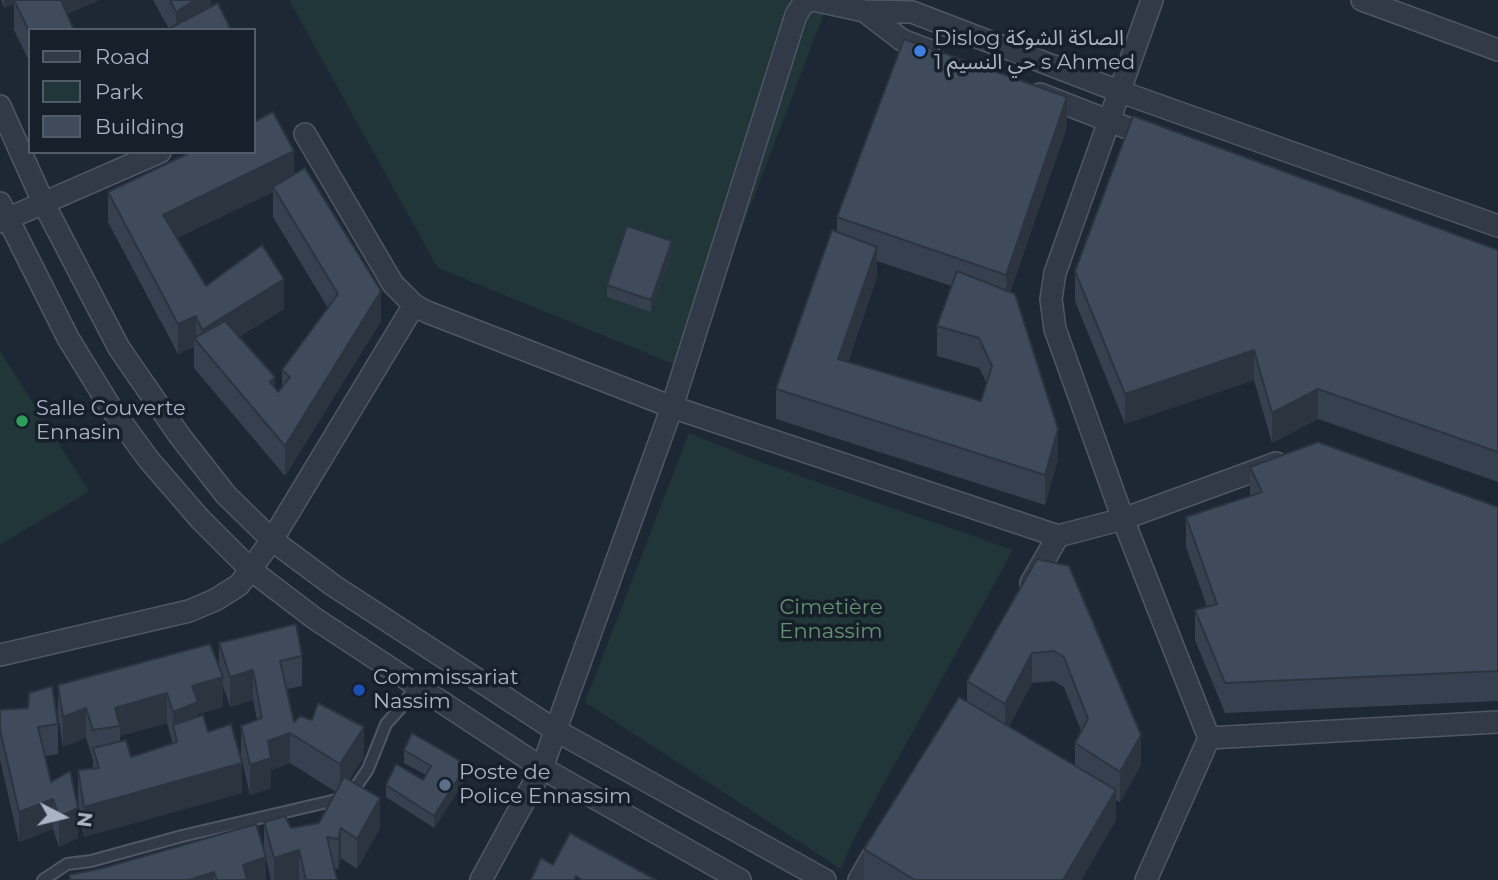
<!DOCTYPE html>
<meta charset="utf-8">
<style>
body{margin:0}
#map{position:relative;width:1498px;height:880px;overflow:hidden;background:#1e2835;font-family:Montserrat,sans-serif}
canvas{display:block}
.legend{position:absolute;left:28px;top:28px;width:228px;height:126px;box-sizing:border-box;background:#171f2a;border:2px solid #525b68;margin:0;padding:9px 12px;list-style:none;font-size:21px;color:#abb4c4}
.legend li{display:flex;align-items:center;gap:14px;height:35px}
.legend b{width:35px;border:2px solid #525b68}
.north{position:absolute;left:28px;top:782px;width:70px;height:70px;-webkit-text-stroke:5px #171f2a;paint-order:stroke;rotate:97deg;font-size:19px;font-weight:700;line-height:28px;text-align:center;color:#abb4c4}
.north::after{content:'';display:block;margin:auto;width:24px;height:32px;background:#abb4c4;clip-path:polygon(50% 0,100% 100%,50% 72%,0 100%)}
</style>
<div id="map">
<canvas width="1498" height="880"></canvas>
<ul class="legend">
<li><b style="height:9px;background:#313a46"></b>Road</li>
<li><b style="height:19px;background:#213638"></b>Park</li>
<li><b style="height:19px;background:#3f4a5b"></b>Building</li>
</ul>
<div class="north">N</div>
</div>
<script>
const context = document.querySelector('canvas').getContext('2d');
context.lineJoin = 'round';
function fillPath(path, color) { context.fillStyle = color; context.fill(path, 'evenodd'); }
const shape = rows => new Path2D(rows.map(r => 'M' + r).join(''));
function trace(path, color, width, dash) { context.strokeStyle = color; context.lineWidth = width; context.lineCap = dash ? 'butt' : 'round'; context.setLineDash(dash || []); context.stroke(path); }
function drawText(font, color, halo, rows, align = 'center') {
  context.font = font + ' Montserrat,"Noto Sans Arabic",sans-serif'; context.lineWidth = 7; context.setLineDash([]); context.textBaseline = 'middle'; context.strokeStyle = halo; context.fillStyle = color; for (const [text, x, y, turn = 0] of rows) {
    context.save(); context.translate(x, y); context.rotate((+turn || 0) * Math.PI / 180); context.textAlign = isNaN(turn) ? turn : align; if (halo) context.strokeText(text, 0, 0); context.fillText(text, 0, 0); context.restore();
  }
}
fillPath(shape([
 [289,0,829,0,688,370,438,268],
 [0,351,89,491,0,545],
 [689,433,763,463,1013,550,853,840,841,869,585,702]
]), '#213638');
const lane = shape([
 [43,880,67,864,91,861,182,836,349,797,368,769,386,724,405,703,415,685]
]);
const street = shape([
 [813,0,864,11,912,12,1121,92,1498,226],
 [1362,0,1498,50],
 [864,11,902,40,928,50],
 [1040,94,1153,138],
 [0,106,43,202,119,348,179,435,226,495,272,540,334,586,555,730,825,880],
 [305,134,393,284,414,305,427,312,672,407,1058,536,1123,519,1276,463],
 [0,203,68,338,111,408,149,460,200,519,251,570,314,618,542,768,740,880],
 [0,222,160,152],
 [1031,583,1058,536],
 [0,655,189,611,215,600,239,585,272,540,414,305],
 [1209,738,1498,722],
 [481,880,542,768,672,407,796,15,803,4,811,0],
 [859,880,878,847],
 [1146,880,1209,738,1123,519,1055,329,1051,299,1055,273,1152,0]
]);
trace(lane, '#4f5764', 14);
trace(street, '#4f5764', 24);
trace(lane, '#313a46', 10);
trace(street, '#313a46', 21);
fillPath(shape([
 [1,0,99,0,30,30,30,63,14,30,14,4,4,8],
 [153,0,211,0,211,7,169,29],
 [1067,127,1010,292,1058,459,1045,505,776,419,776,389,837,232,837,217],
 [877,261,951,286,937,326,937,356,979,368,987,384,981,401,848,362,877,277],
 [294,175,381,321,285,476,194,368,194,347,178,354,108,222,108,192],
 [273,192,273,217,328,308,282,370,282,387,278,392,239,337,284,309,206,286,177,238],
 [1498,250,1498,482,1318,419,1272,443,1254,380,1125,424,1075,301,1075,271],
 [672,253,651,312,607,297,607,285],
 [1250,467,1498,507,1498,701,1225,713,1195,640,1195,610,1207,607,1186,547,1186,517,1250,496],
 [1037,559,1141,765,1120,802,1116,800,1116,820,1081,880,865,880,864,879,864,849,967,701,967,681],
 [1054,681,1064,687,1081,731,1075,743,1075,765,1009,726,1032,683],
 [219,643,302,656,302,686,287,689,294,722,364,757,349,780,380,828,357,869,341,858,338,869,334,868,337,880,271,880,266,858,266,880,69,880,69,875,264,852,264,822,291,828,319,823,336,792,290,763,271,770,271,788,250,795,241,756,241,726,257,720,253,700,230,707,223,686,223,707,198,714,198,717,208,732,242,793,84,837,78,800,78,770,93,768,93,760,86,738,63,747,58,715,58,685,219,666],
 [167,723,173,744,131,757,120,742,120,736],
 [0,710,58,724,58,754,45,756,51,782,78,838,59,847,53,829,19,842,0,760],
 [404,750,467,777,434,828,386,797,386,785,423,780,426,775,404,763]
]), '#36404e');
fillPath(shape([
 [4,0,14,0,14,4,4,8],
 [60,0,99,0,60,17],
 [195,0,211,0,211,20,176,30,176,12],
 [1067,97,1067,127,1006,305,1006,275],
 [294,151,294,181,273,187,273,192,163,245,163,215],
 [672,241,672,253,651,312,651,300],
 [877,247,877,277,838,389,838,359],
 [284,279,284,309,209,355,202,347,202,330],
 [381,291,381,321,285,476,285,446],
 [196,316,196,340,194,338,194,347,178,354,178,324],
 [1254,350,1254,380,1125,424,1125,394],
 [275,377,275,407,270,382],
 [1318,389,1318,419,1272,443,1272,413],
 [1058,429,1058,459,1045,505,1045,475],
 [1032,653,1032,683,1005,734,1005,704],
 [253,670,253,700,230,707,230,677],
 [223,677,223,707,198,714,198,732,173,725,173,742,173,712,192,686],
 [167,693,167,723,120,736,120,726,115,708],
 [86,708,86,738,63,747,63,717],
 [364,727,364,757,340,794,340,764],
 [290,733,290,763,271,770,271,788,250,795,250,765,268,741],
 [1141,735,1141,765,1120,802,1120,772],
 [242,763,242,793,84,837,84,807],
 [467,765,467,777,434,828,434,816],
 [1116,790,1116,820,1081,880,1063,880],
 [380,798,380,828,357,869,357,839],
 [53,799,53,829,19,842,19,812],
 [78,808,78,838,59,847,59,817],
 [341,828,341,858,338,869,338,839],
 [299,850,299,880,274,880,274,858],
 [266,857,266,880,243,880,243,865],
 [214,872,214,880,189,880]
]), '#2c3440');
const building = shape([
 [14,0,61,0,74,30,30,30,30,33,14,0],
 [170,0,195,0,176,12,170,0],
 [218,3,231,30,166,30,218,3],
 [904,39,1067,97,1006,275,837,217,904,39],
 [273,112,294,151,163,215,206,286,262,245,284,279,202,330,196,316,178,324,108,192,191,152,254,152,254,122,273,112],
 [1133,116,1498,250,1498,452,1318,389,1272,413,1254,350,1125,394,1075,271,1133,116],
 [305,168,381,291,285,446,194,338,225,321,275,377,270,382,278,392,290,377,282,370,338,294,273,187,305,168],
 [627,226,672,241,651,300,607,285,627,226],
 [832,230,877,247,838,359,981,401,992,366,979,338,937,326,957,271,1015,294,1058,429,1045,475,776,389,832,230],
 [1318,442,1498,507,1498,671,1225,683,1195,610,1217,604,1186,517,1262,492,1250,467,1318,442],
 [1037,559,1069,566,1141,735,1120,772,1075,743,1088,719,1064,657,1054,651,1032,653,1005,704,967,681,1037,559],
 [296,624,302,656,280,661,294,722,300,716,312,720,318,703,364,727,340,764,290,733,268,741,271,758,250,765,241,726,262,718,253,670,230,677,219,643,296,624],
 [210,644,223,677,192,686,198,702,173,712,167,693,115,708,120,726,93,730,86,708,63,717,58,685,210,644],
 [52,686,58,724,38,727,51,782,70,771,78,808,59,817,53,799,19,812,0,730,0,710,28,708,29,693,52,686],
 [959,697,1116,790,1063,880,915,880,864,849,959,697],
 [203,715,208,732,231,724,242,763,84,807,78,770,99,768,93,748,126,740,131,757,177,742,173,725,203,715],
 [412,733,467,765,434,816,386,785,396,764,423,780,431,766,404,750,412,733],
 [344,777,380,798,357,839,341,828,338,839,327,837,337,880,306,880,299,850,274,858,264,822,285,816,291,828,319,823,344,777],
 [256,824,266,857,243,865,247,880,217,880,214,872,189,880,71,880,69,875,103,868,256,824],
 [570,833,656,880,582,880,576,876,574,880,531,880,541,858,553,865,570,833]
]);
fillPath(building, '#3f4a5b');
trace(building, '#2c3440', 2);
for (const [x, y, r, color] of [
 [920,51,7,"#3f7fe0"],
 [22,421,7,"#2e9e5b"],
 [359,690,7,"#1a4fb4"],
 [445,785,7,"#5c6f8a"]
]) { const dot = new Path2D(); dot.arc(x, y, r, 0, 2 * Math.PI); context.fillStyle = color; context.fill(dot); trace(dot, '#171f2a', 2.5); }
drawText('21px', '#abb4c4', '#171f2a', [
 ["Dislog الصاكة الشوكة",934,39],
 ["حي النسيم 1 s Ahmed",934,63],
 ["Salle Couverte",36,409],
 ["Ennasin",36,433],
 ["Commissariat",373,678],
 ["Nassim",373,702],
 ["Poste de",459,773],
 ["Police Ennassim",459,797]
], 'left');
drawText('21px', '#63946f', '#171f2a', [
 ["Cimetière",831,608],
 ["Ennassim",831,632]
]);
</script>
